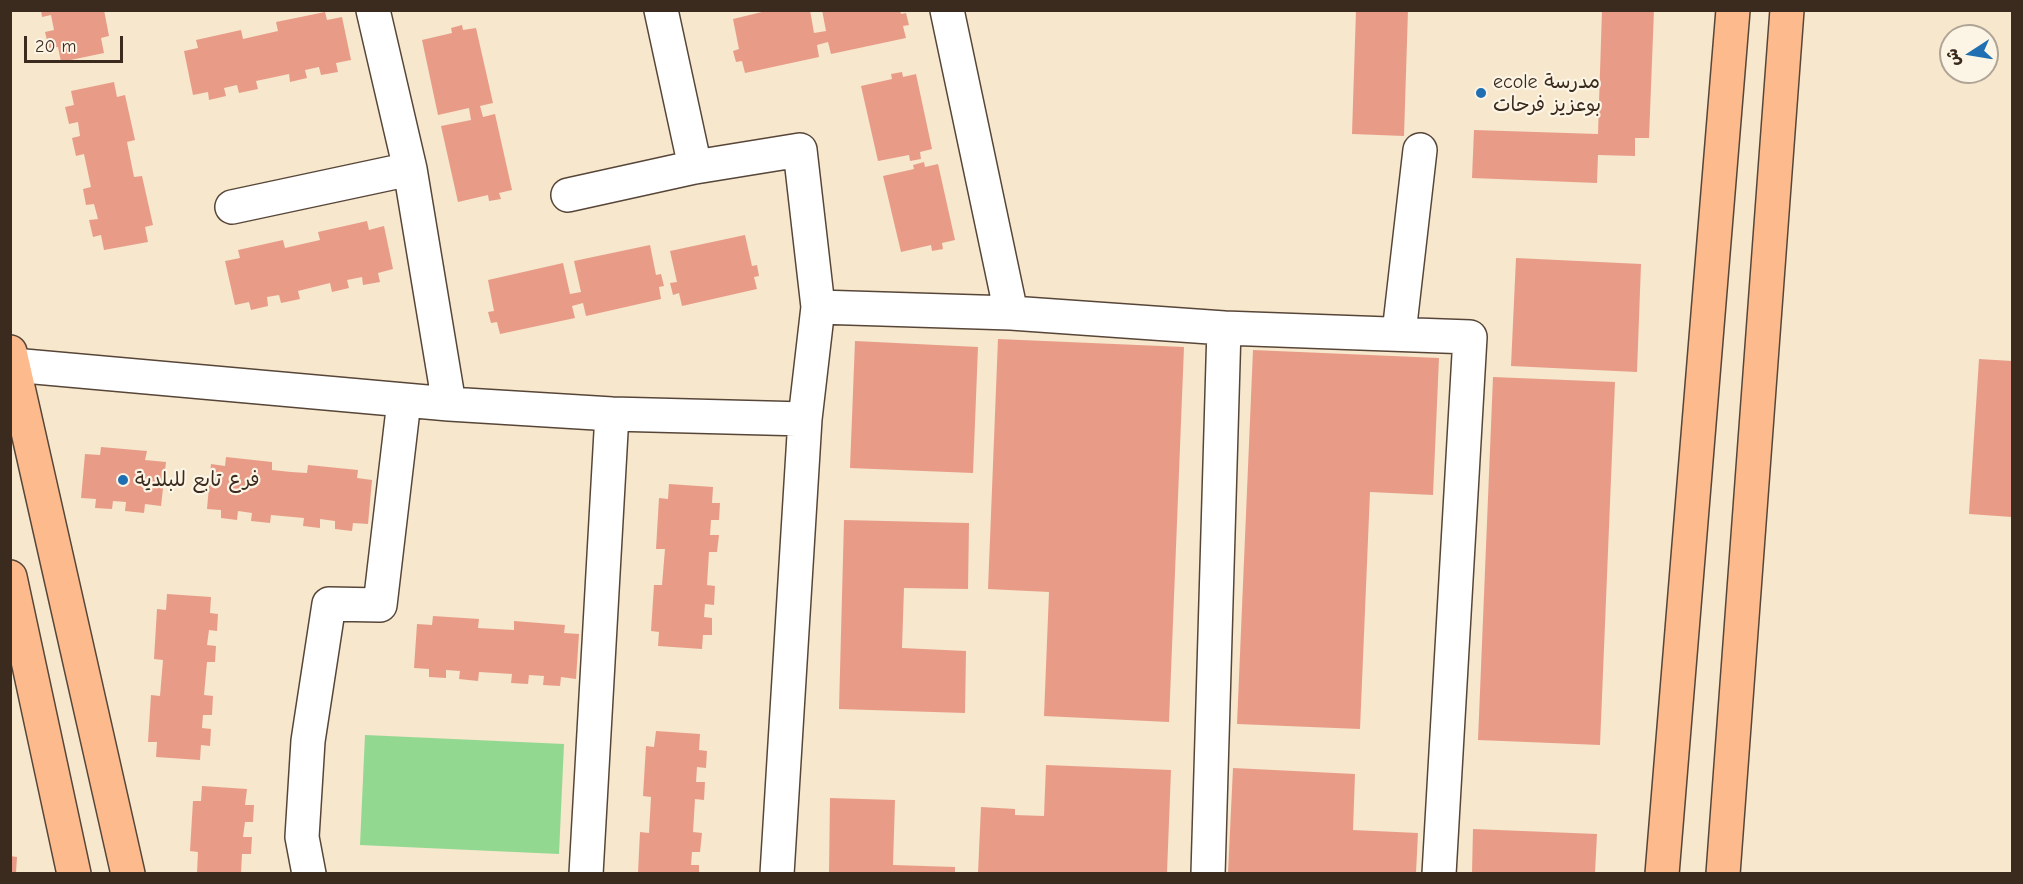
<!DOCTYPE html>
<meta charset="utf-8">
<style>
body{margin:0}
#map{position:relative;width:2023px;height:884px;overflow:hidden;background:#f6e7cd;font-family:"Comic Neue","Playpen Sans Arabic",sans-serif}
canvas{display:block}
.frame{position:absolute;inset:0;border:12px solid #3b2a1e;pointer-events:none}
.north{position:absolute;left:1939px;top:24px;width:60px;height:60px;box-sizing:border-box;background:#fcf5e5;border:2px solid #afa495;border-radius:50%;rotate:258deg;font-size:16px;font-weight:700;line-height:24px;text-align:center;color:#3b2a1e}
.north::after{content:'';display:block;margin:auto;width:21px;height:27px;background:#1f6fb2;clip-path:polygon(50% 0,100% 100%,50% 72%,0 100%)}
.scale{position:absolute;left:24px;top:36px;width:99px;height:27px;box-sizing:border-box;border:3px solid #3b2a1e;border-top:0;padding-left:8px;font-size:18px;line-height:21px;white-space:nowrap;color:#3b2a1e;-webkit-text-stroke:4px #fcf5e5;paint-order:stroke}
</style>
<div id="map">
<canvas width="2023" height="884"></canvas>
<div class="frame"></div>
<div class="north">ش</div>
<div class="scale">20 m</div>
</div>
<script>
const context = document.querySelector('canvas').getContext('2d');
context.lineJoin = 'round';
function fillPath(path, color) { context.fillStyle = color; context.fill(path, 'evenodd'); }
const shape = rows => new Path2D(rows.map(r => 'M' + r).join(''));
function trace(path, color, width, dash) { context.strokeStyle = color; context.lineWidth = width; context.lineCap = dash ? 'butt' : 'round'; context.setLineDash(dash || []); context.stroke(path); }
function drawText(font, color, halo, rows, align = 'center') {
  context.font = font + ' "Comic Neue","Playpen Sans Arabic",sans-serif'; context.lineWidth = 4.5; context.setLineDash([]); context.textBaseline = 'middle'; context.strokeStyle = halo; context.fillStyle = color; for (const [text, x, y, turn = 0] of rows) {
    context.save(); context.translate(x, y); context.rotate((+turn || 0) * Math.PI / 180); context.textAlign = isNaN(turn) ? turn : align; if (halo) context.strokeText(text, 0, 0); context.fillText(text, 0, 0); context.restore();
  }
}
fillPath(shape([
 [365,735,564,744,559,854,360,845]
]), '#93d891');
fillPath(shape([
 [41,10,104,10,109,36,101,38,104,53,61,62,58,47,49,48,45,32,54,30,51,15,42,17],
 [770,10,810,10,814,33,826,31,822,10,900,10,901,14,906,13,909,25,903,26,906,38,831,54,828,42,817,45,819,57,745,73,742,61,736,62,733,51,739,49,733,19],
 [1356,10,1408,10,1404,136,1352,134],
 [1602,10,1654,10,1649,138,1635,138,1635,156,1598,155,1597,183,1472,178,1474,130,1598,134],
 [325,12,327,20,342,17,351,60,336,63,338,72,321,75,319,67,305,70,307,78,290,82,289,74,256,81,258,89,239,93,237,85,224,88,226,96,209,100,208,92,193,95,184,51,198,48,196,40,241,30,243,39,278,31,276,22],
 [462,25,463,30,476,28,493,103,480,106,483,117,495,114,512,190,499,193,501,199,489,201,488,195,458,202,441,126,471,120,469,108,438,115,422,40,452,33,451,28],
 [902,72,903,77,916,74,932,149,920,152,921,159,910,161,909,155,878,161,861,86,892,79,891,74],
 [114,82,117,97,125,95,135,140,127,142,134,177,142,176,153,225,145,227,148,242,104,250,101,235,93,237,89,220,98,219,94,204,86,205,83,189,91,187,84,154,76,156,72,138,80,136,78,122,69,124,65,107,74,105,71,91],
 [924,162,925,167,938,164,955,240,942,243,943,249,932,251,931,245,901,252,883,176,914,169,913,165],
 [367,221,369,230,384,226,393,269,378,273,380,282,363,285,362,277,347,280,349,288,332,292,330,283,298,291,300,299,281,303,279,295,267,297,268,306,251,310,249,302,235,305,225,261,240,258,238,250,283,240,285,248,320,240,318,232],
 [745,235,752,266,757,265,759,276,754,277,757,289,682,306,679,293,673,295,670,283,677,282,670,251],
 [650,245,656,275,661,274,664,286,659,287,661,299,586,316,583,303,572,306,575,318,500,334,497,322,491,323,488,312,494,311,488,280,563,263,570,294,581,292,574,261],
 [1516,258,1641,264,1637,372,1511,366],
 [998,339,1184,347,1169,722,1044,716,1049,592,988,589],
 [855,341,978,347,973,473,850,468],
 [1253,350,1439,358,1433,495,1370,492,1360,729,1237,724],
 [1979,359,2012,361,2012,517,1969,514],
 [1493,377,1615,382,1600,745,1478,740],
 [101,447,147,451,145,460,166,462,161,506,145,504,144,513,125,511,126,502,113,501,112,509,95,508,96,499,81,498,85,454,100,455],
 [226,457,272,462,272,470,291,472,307,473,308,465,358,470,357,478,372,480,368,524,353,523,352,531,335,529,335,521,320,519,320,528,303,526,304,518,271,515,270,523,251,521,252,513,238,511,237,520,221,518,221,510,207,509,211,464,225,466],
 [669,484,713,487,712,503,720,503,719,520,711,520,710,535,719,535,717,552,709,552,707,585,715,586,714,605,705,604,704,617,712,618,712,635,703,635,702,649,658,646,659,632,651,631,654,585,662,585,665,549,656,549,659,498,668,499],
 [844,520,969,523,968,589,904,588,902,648,966,651,965,713,839,709],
 [167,594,211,597,210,613,218,614,217,631,209,630,207,645,216,646,215,662,207,662,204,695,213,696,212,715,203,715,202,728,211,729,210,746,201,745,200,760,156,757,157,742,148,742,151,695,160,696,163,660,154,659,157,609,166,610],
 [433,616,479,619,478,628,514,630,514,621,565,625,564,633,579,634,576,679,561,677,560,686,543,685,544,676,529,675,528,684,511,683,512,674,496,673,479,672,478,681,459,679,460,671,446,670,446,678,429,677,429,669,414,668,417,624,432,625],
 [656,731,700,734,699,750,707,751,706,768,697,767,696,782,705,782,704,800,695,799,694,816,693,832,702,833,700,852,692,852,691,865,699,865,699,873,638,873,640,832,649,833,651,797,643,796,646,746,654,747],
 [1046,765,1171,770,1167,873,978,873,981,807,1015,809,1015,815,1044,816],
 [1233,768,1355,774,1353,830,1418,833,1416,873,1228,873],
 [202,786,247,789,245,805,254,805,253,822,245,822,243,837,252,837,251,854,242,854,241,873,197,873,198,852,190,851,193,801,201,801],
 [830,798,895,800,893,865,955,867,955,873,829,873],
 [1473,829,1597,834,1595,873,1472,873],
 [10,856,17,857,16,873,10,873]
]), '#e89c88');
const minor = shape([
 [661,10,695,167],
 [947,10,1011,313],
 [568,195,695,167,800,150,818,307],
 [232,207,410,169],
 [1224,328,1470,337,1439,874],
 [1399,333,1420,150],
 [13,365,449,404,410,169,373,10],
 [449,404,612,414,805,419],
 [309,874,302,837,308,741,329,604,380,605,404,401],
 [586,874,612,414],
 [777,874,805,419,818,307,1011,313,1224,328,1208,874]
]);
const major = shape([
 [10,352,128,874],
 [10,577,74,874],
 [1662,874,1733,10],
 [1723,874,1787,10]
]);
trace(minor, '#574638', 36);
trace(major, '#574638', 36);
trace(minor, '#fff', 33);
trace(major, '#fcba8d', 33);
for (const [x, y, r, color] of [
 [1481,93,6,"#1f6fb2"],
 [123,480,6,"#1f6fb2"]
]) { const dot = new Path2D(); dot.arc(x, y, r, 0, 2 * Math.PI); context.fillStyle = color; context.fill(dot); trace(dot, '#fcf5e5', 2); }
drawText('20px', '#3b2a1e', '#fcf5e5', [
 ["ecole مدرسة",1493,82],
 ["بوعزيز فرحات",1493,105],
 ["فرع تابع للبلدية",135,480]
], 'left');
</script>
